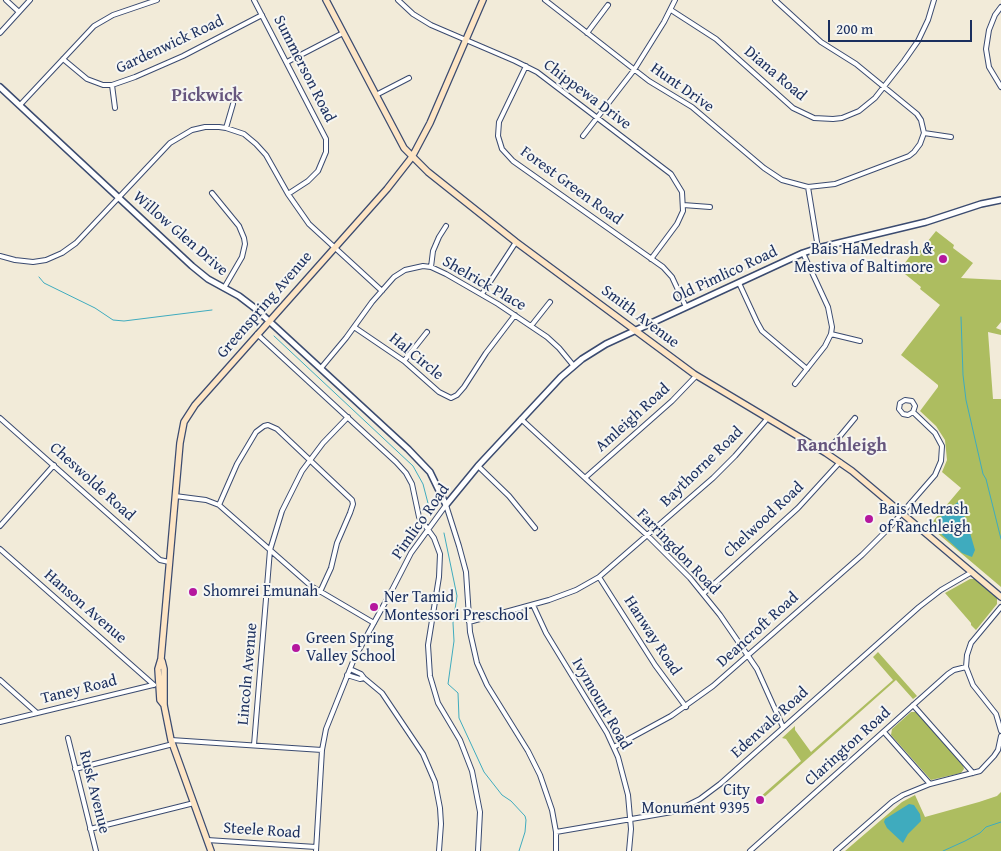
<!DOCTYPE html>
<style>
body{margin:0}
#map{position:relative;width:1001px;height:851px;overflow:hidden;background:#f2ebd9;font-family:"Gentium Book Plus",serif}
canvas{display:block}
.scale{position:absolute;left:828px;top:20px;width:144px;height:22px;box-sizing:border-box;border:2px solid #1b2f5e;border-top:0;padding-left:6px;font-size:15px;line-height:18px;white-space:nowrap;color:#1b2f5e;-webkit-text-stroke:4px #f6f6f2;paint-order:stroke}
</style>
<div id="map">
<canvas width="1001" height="851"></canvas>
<div class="scale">200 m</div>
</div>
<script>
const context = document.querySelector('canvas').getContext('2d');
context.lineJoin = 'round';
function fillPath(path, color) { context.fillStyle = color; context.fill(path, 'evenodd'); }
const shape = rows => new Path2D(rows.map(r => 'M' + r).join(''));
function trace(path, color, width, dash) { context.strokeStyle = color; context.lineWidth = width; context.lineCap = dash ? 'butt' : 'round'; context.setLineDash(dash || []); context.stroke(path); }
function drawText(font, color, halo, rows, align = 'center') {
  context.font = font + ' "Gentium Book Plus",serif'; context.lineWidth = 4; context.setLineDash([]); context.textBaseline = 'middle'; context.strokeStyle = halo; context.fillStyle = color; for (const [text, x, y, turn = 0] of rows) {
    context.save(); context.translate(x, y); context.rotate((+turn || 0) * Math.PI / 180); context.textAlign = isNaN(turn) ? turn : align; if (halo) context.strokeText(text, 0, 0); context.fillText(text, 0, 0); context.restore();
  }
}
fillPath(shape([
 [936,231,954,245,953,248,973,263,961,278,1001,280,1001,322,996,328,1001,330,1001,335,988,332,993,399,1001,399,1001,587,929,526,961,488,942,472,947,460,945,440,936,426,920,411,938,387,938,385,901,355,940,305,920,289,921,287,900,270,915,249,919,252],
 [970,579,975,579,997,598,997,604,976,630,971,625,971,623,945,593],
 [878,652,917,696,913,699,896,680,761,800,759,798,801,761,786,739,782,738,795,726,795,730,811,752,893,680,873,657],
 [911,712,916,712,963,765,964,769,961,773,931,780,891,735,892,729],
 [1001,792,1001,851,845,851,902,802,915,795,925,817,979,802,997,796]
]), '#adbd60');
fillPath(shape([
 [958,502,960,503,968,526,975,550,972,557,962,553,936,529,938,521,946,511],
 [909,804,914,805,920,814,921,821,908,834,903,843,887,828,884,822,885,819]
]), '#3fabbe');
trace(shape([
 [39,277,44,283,95,308,113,320,124,321,212,310],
 [961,317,963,375,966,400,983,474,986,479,1001,539],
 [274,336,413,466,423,484,430,511],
 [444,533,457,596,453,623,454,641,448,684,458,693,459,718,484,772,502,795,511,801,525,816,526,820,525,832,519,851],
 [943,851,965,841,980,833,986,827,1001,822]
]), '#3fabbe', 1);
const minor = shape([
 [6,0,19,12],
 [254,0,326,139,326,152,318,171,308,181,288,194],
 [398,0,413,14,431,25,515,61,537,72,671,174,682,192,683,211,677,224,651,259],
 [545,0,649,81,692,107,764,168,782,180,808,187,835,184,909,156,914,152,920,144,924,133,921,120,917,114,856,64,821,42,775,0],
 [1001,7,995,15,989,30,986,49,989,67,1001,87],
 [671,10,716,39,793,108,814,118,833,119,842,118,859,111,875,98,904,61,918,41,928,20,934,0],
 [0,33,30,0],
 [587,33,608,5],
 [63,59,87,79,103,85,112,85,135,77,183,56,262,15],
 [287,62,343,33],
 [526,66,499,122,498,136,502,149,513,161,663,267,672,277,686,307],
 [112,85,115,108],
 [376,95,409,78],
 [20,105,94,26,113,15,157,0],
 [226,128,233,104],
 [924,133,951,137],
 [583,136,634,70,664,22,675,0],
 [808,187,818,248],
 [212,193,239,226,244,238,245,244,242,257,224,288],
 [683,205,710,207],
 [0,256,15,260,33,262,46,260,62,253,76,243,170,143,192,130,205,127,219,127,226,128,244,134,256,144,266,155,288,194,309,224,382,291],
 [431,267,433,251,439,237,446,226],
 [739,283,757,322,762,331,807,369],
 [482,294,516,242],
 [531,326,550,302],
 [354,327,404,361,439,392,451,398,457,395,464,387,486,353,515,315],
 [257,334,396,462,406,473,412,484,419,517,434,538,440,554,439,577,428,645,430,676,438,703,460,740,472,771,480,812,478,851],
 [831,334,860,341],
 [404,361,427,332],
 [321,368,346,338,372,302,394,277,405,270,423,266,431,267,446,274,498,304,547,337,559,348,573,365],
 [795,384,825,346,831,334,832,327,828,307,803,253],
 [0,418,160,560,169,562],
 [521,419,648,536,690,578,720,615,757,669,783,727],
 [826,453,855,418],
 [478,466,509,496,535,528],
 [586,477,672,401,696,376],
 [175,496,206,500,219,505,311,586,374,623],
 [219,505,237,464,256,432,264,426,268,425,277,429,352,500,353,504,350,513,337,543,331,568,320,592],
 [446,505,459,546,466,572,470,632,477,663,487,685,528,751,540,775,552,810,556,832,556,851],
 [0,526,54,465],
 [0,549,154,685],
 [599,577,655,665,686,707],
 [703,594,798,508,840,462],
 [533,605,546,633,607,733,618,757,628,795,631,829,629,851],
 [1001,607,971,643,967,655,966,667,973,685,996,714,1001,731],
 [469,622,549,600,576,590,599,577,713,478,735,456,767,419],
 [350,669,361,674,364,678,382,693,423,754,435,782,440,808,441,824,439,851],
 [347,675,360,679,364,678],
 [0,680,37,713],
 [913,705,973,773],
 [0,722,153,685],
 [884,732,930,784],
 [68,738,96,851],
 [171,740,322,750],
 [254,745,270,550,282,511,302,471,323,443,348,417],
 [614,747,671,716,713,686,862,555,888,529,935,475,941,461,942,446,935,433,913,412,908,415,903,414,899,409,900,403,905,400,912,401,915,406,913,412],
 [75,769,173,744],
 [90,829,194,803],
 [556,832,672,812,682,808,700,799,720,784,919,607,941,590,972,572],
 [207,840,316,847],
 [316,851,322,750,326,729,354,659,392,590,411,553,446,505],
 [750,851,948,674,954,670,966,667],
 [836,851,892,802,903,795,930,784,980,771,994,756,998,750,1001,736]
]);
const tertiary = shape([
 [0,87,192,266,208,279,239,296,256,309,408,449,430,472,446,505,478,466,561,377,582,359,606,344,803,253,818,248,926,222,981,204,1001,200]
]);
const secondary = shape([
 [326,0,404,148,428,172,516,242,694,374,826,453,852,471,1001,597],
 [162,661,164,669,164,705,171,740,211,851],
 [164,705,160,700,158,669,161,659,180,443,184,422,195,405,387,189,412,157,430,123,483,0]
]);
trace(minor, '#3b4b70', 6);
trace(tertiary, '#3b4b70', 8);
trace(secondary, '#3b4b70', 8);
trace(minor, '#fff', 4);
trace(tertiary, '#fff', 5);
trace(secondary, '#fde5c5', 5.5);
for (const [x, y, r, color] of [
 [943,259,5,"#b5179e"],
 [869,519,5,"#b5179e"],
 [193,592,5,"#b5179e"],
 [374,607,5,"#b5179e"],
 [296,648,5,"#b5179e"],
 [760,800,5,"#b5179e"]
]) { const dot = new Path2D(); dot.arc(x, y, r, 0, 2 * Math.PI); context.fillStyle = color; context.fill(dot); trace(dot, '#f6f6f2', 2); }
drawText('16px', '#1b2f5e', '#f6f6f2', [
 ["Gardenwick Road",170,45,-25],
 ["Summerson Road",304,69,63],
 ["Diana Road",775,74,40],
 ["Hunt Drive",682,88,35],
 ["Chippewa Drive",587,95,37],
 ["Forest Green Road",571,186,36],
 ["Willow Glen Drive",180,234,41],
 ["Old Pimlico Road",725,275,-25],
 ["Shelrick Place",484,284,30],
 ["Greenspring Avenue",265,305,-49],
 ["Smith Avenue",640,317,37],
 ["Hal Circle",416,357,39],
 ["Amleigh Road",633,418,-42],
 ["Baythorne Road",702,467,-44],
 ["Cheswolde Road",92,482,42],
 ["Chelwood Road",764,520,-43],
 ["Pimlico Road",421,522,-55],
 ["Farringdon Road",678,552,46],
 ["Hanson Avenue",85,607,41],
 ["Deancroft Road",758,630,-42],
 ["Hanway Road",652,636,57],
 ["Lincoln Avenue",248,674,-85],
 ["Taney Road",79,690,-14],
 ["Ivymount Road",601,704,60],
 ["Edenvale Road",770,723,-42],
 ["Clarington Road",848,747,-42],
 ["Rusk Avenue",94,792,76],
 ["Steele Road",262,831,4]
]);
drawText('16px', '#1b2f5e', '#f6f6f2', [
 ["Bais HaMedrash &",933,250,"right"],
 ["Mestiva of Baltimore",933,268,"right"],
 ["Bais Medrash",879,510],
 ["of Ranchleigh",879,528],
 ["Shomrei Emunah",203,592],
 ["Ner Tamid",384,598],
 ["Montessori Preschool",384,616],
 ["Green Spring",306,639],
 ["Valley School",306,657],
 ["City",750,791,"right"],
 ["Monument 9395",750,809,"right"]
], 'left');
drawText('bold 18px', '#66567e', '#f6f6f2', [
 ["Pickwick",207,96],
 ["Ranchleigh",842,446]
]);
</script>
